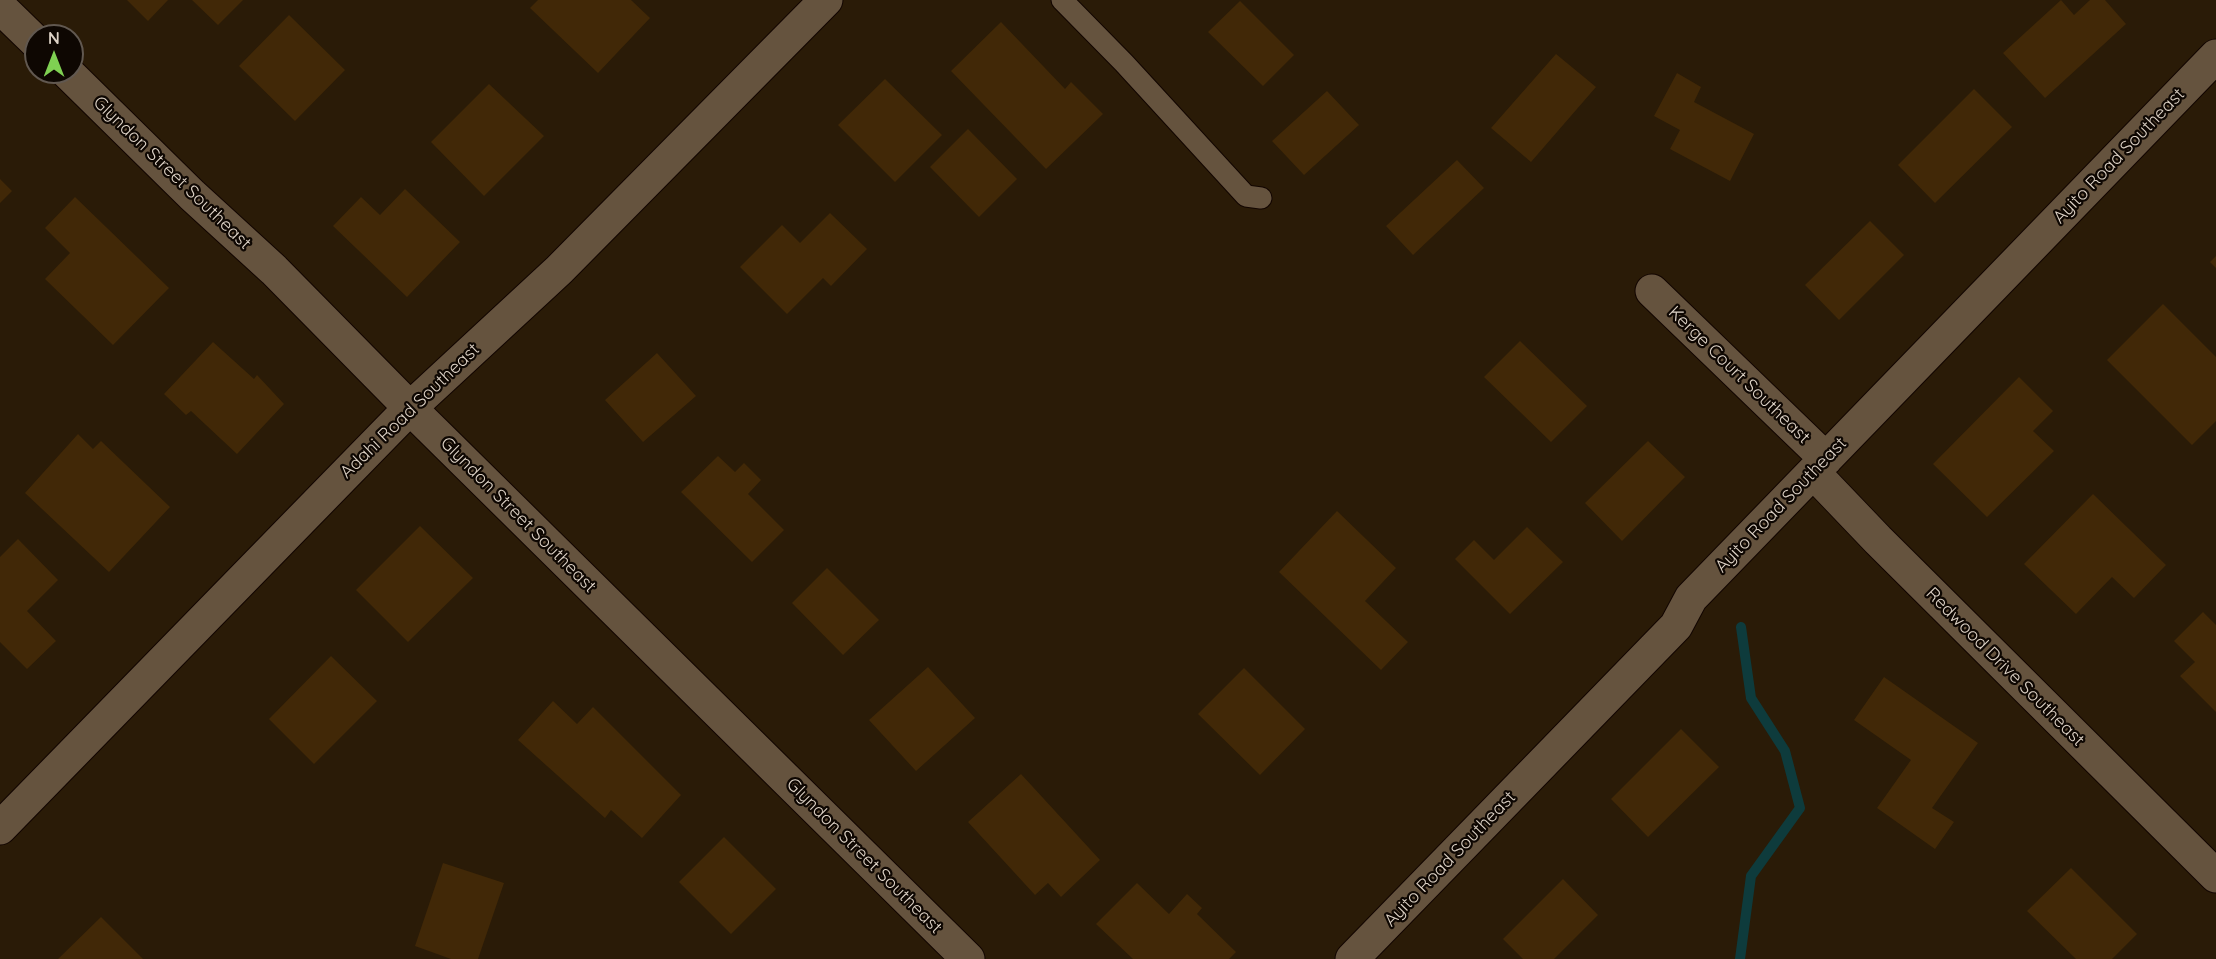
<!DOCTYPE html>
<style>
body{margin:0}
#map{position:relative;width:2216px;height:959px;overflow:hidden;background:#2a1b07;font-family:Quicksand,sans-serif}
canvas{display:block}
.north{position:absolute;left:24px;top:24px;width:60px;height:60px;box-sizing:border-box;background:#0e0702;border:2px solid #615850;border-radius:50%;rotate:0deg;font-size:16px;font-weight:700;line-height:24px;text-align:center;color:#ddd2c6}
.north::after{content:'';display:block;margin:auto;width:21px;height:27px;background:#7fd052;clip-path:polygon(50% 0,100% 100%,50% 72%,0 100%)}
</style>
<div id="map">
<canvas width="2216" height="959"></canvas>
<div class="north">N</div>
</div>
<script>
const context = document.querySelector('canvas').getContext('2d');
context.lineJoin = 'round';
const shape = rows => new Path2D(rows.map(r => 'M' + r).join(''));
function trace(path, color, width, dash) { context.strokeStyle = color; context.lineWidth = width; context.lineCap = dash ? 'butt' : 'round'; context.setLineDash(dash || []); context.stroke(path); }
function fillPath(path, color) { context.fillStyle = color; context.fill(path, 'evenodd'); }
function drawText(font, color, halo, rows, align = 'center') {
  context.font = font + ' Quicksand,sans-serif'; context.lineWidth = 4.5; context.setLineDash([]); context.textBaseline = 'middle'; context.strokeStyle = halo; context.fillStyle = color; for (const [text, x, y, turn = 0] of rows) {
    context.save(); context.translate(x, y); context.rotate((+turn || 0) * Math.PI / 180); context.textAlign = isNaN(turn) ? turn : align; if (halo) context.strokeText(text, 0, 0); context.fillText(text, 0, 0); context.restore();
  }
}
trace(shape([
 [1740,959,1751,876,1800,808,1785,751,1751,698,1741,627]
]), '#0e3b3c', 10);
fillPath(shape([
 [127,0,168,0,148,21],
 [192,0,243,0,218,25],
 [538,0,631,0,650,18,598,73,530,8],
 [2061,0,2074,15,2090,0,2105,0,2126,24,2045,98,2003,53],
 [1240,1,1294,55,1263,86,1208,32],
 [289,15,345,70,295,121,239,66],
 [1001,22,1065,89,1071,82,1103,114,1046,169,951,71],
 [1556,54,1596,87,1531,162,1491,128],
 [1677,73,1701,87,1694,102,1754,134,1730,181,1670,149,1680,130,1654,116],
 [885,79,942,135,895,182,838,125],
 [489,84,544,136,484,196,431,142],
 [1974,89,2012,127,1935,203,1898,165],
 [1327,91,1359,125,1304,175,1272,141],
 [968,129,1017,179,979,217,930,167],
 [1457,160,1484,188,1413,255,1386,226],
 [0,179,12,191,0,203],
 [405,189,460,242,407,297,333,226,361,197,380,215],
 [75,197,169,288,113,345,45,279,70,253,45,228],
 [830,213,867,249,831,286,823,278,787,314,740,267,782,225,800,243],
 [1870,221,1904,255,1839,320,1805,285],
 [2216,256,2216,268,2210,262],
 [2163,304,2216,357,2216,421,2192,445,2107,360],
 [1520,341,1587,406,1551,442,1484,377],
 [213,342,254,379,257,375,284,404,237,454,191,411,186,415,164,394],
 [657,353,696,396,643,442,605,400],
 [2019,377,2053,411,2033,431,2054,451,1987,517,1933,464],
 [78,434,93,449,101,441,170,507,109,572,25,493],
 [1648,441,1685,477,1622,541,1585,503],
 [718,456,735,472,744,463,761,480,748,494,784,530,752,562,681,492],
 [2093,494,2166,565,2134,598,2112,577,2076,614,2024,564],
 [1337,511,1396,568,1365,601,1408,642,1381,670,1279,572],
 [420,526,473,578,408,642,356,590],
 [1527,527,1563,562,1510,614,1455,559,1474,540,1494,560],
 [18,539,58,580,27,611,56,641,27,669,0,642,0,557],
 [827,568,879,620,843,655,792,603],
 [2203,612,2216,625,2216,712,2180,676,2195,662,2174,641],
 [331,656,377,701,314,764,269,719],
 [928,667,975,718,916,771,869,720],
 [1244,668,1305,729,1260,775,1198,714],
 [1884,677,1978,743,1932,808,1954,822,1935,849,1877,808,1911,760,1854,720],
 [553,701,577,724,593,707,681,795,642,838,611,810,605,818,518,740],
 [1681,729,1719,767,1648,837,1611,799],
 [1021,774,1100,860,1061,897,1048,883,1035,895,968,822],
 [724,837,776,889,731,934,679,882],
 [443,863,504,883,478,959,451,959,415,946],
 [2071,868,2137,934,2112,959,2076,959,2027,911],
 [1563,879,1598,915,1554,959,1523,959,1503,939],
 [1137,883,1169,914,1187,894,1202,908,1197,914,1236,952,1229,959,1133,959,1096,924],
 [101,917,143,959,58,959]
]), '#412807');
const lane = shape([
 [1062,0,1124,63,1246,196,1261,198]
]);
const street = shape([
 [0,7,36,42],
 [67,72,192,195,274,270,410,408,968,959],
 [1652,291,1826,459],
 [1813,472,1878,540,2216,876],
 [0,828,410,408,559,270,826,0],
 [1352,959,1676,626,1691,598,2216,56]
]);
trace(lane, '#120500', 23);
trace(street, '#120500', 35);
trace(lane, '#65533e', 21);
trace(street, '#65533e', 33);
drawText('18px', '#ddd2c6', '#0e0702', [
 ["Ayito Road Southeast",2119,156,-46],
 ["Glyndon Street Southeast",172,173,44],
 ["Kerge Court Southeast",1739,375,44],
 ["Adahi Road Southeast",410,411,-44],
 ["Ayito Road Southeast",1781,505,-46],
 ["Glyndon Street Southeast",518,515,45],
 ["Redwood Drive Southeast",2005,667,45],
 ["Glyndon Street Southeast",864,856,45],
 ["Ayito Road Southeast",1450,859,-46]
]);
</script>
